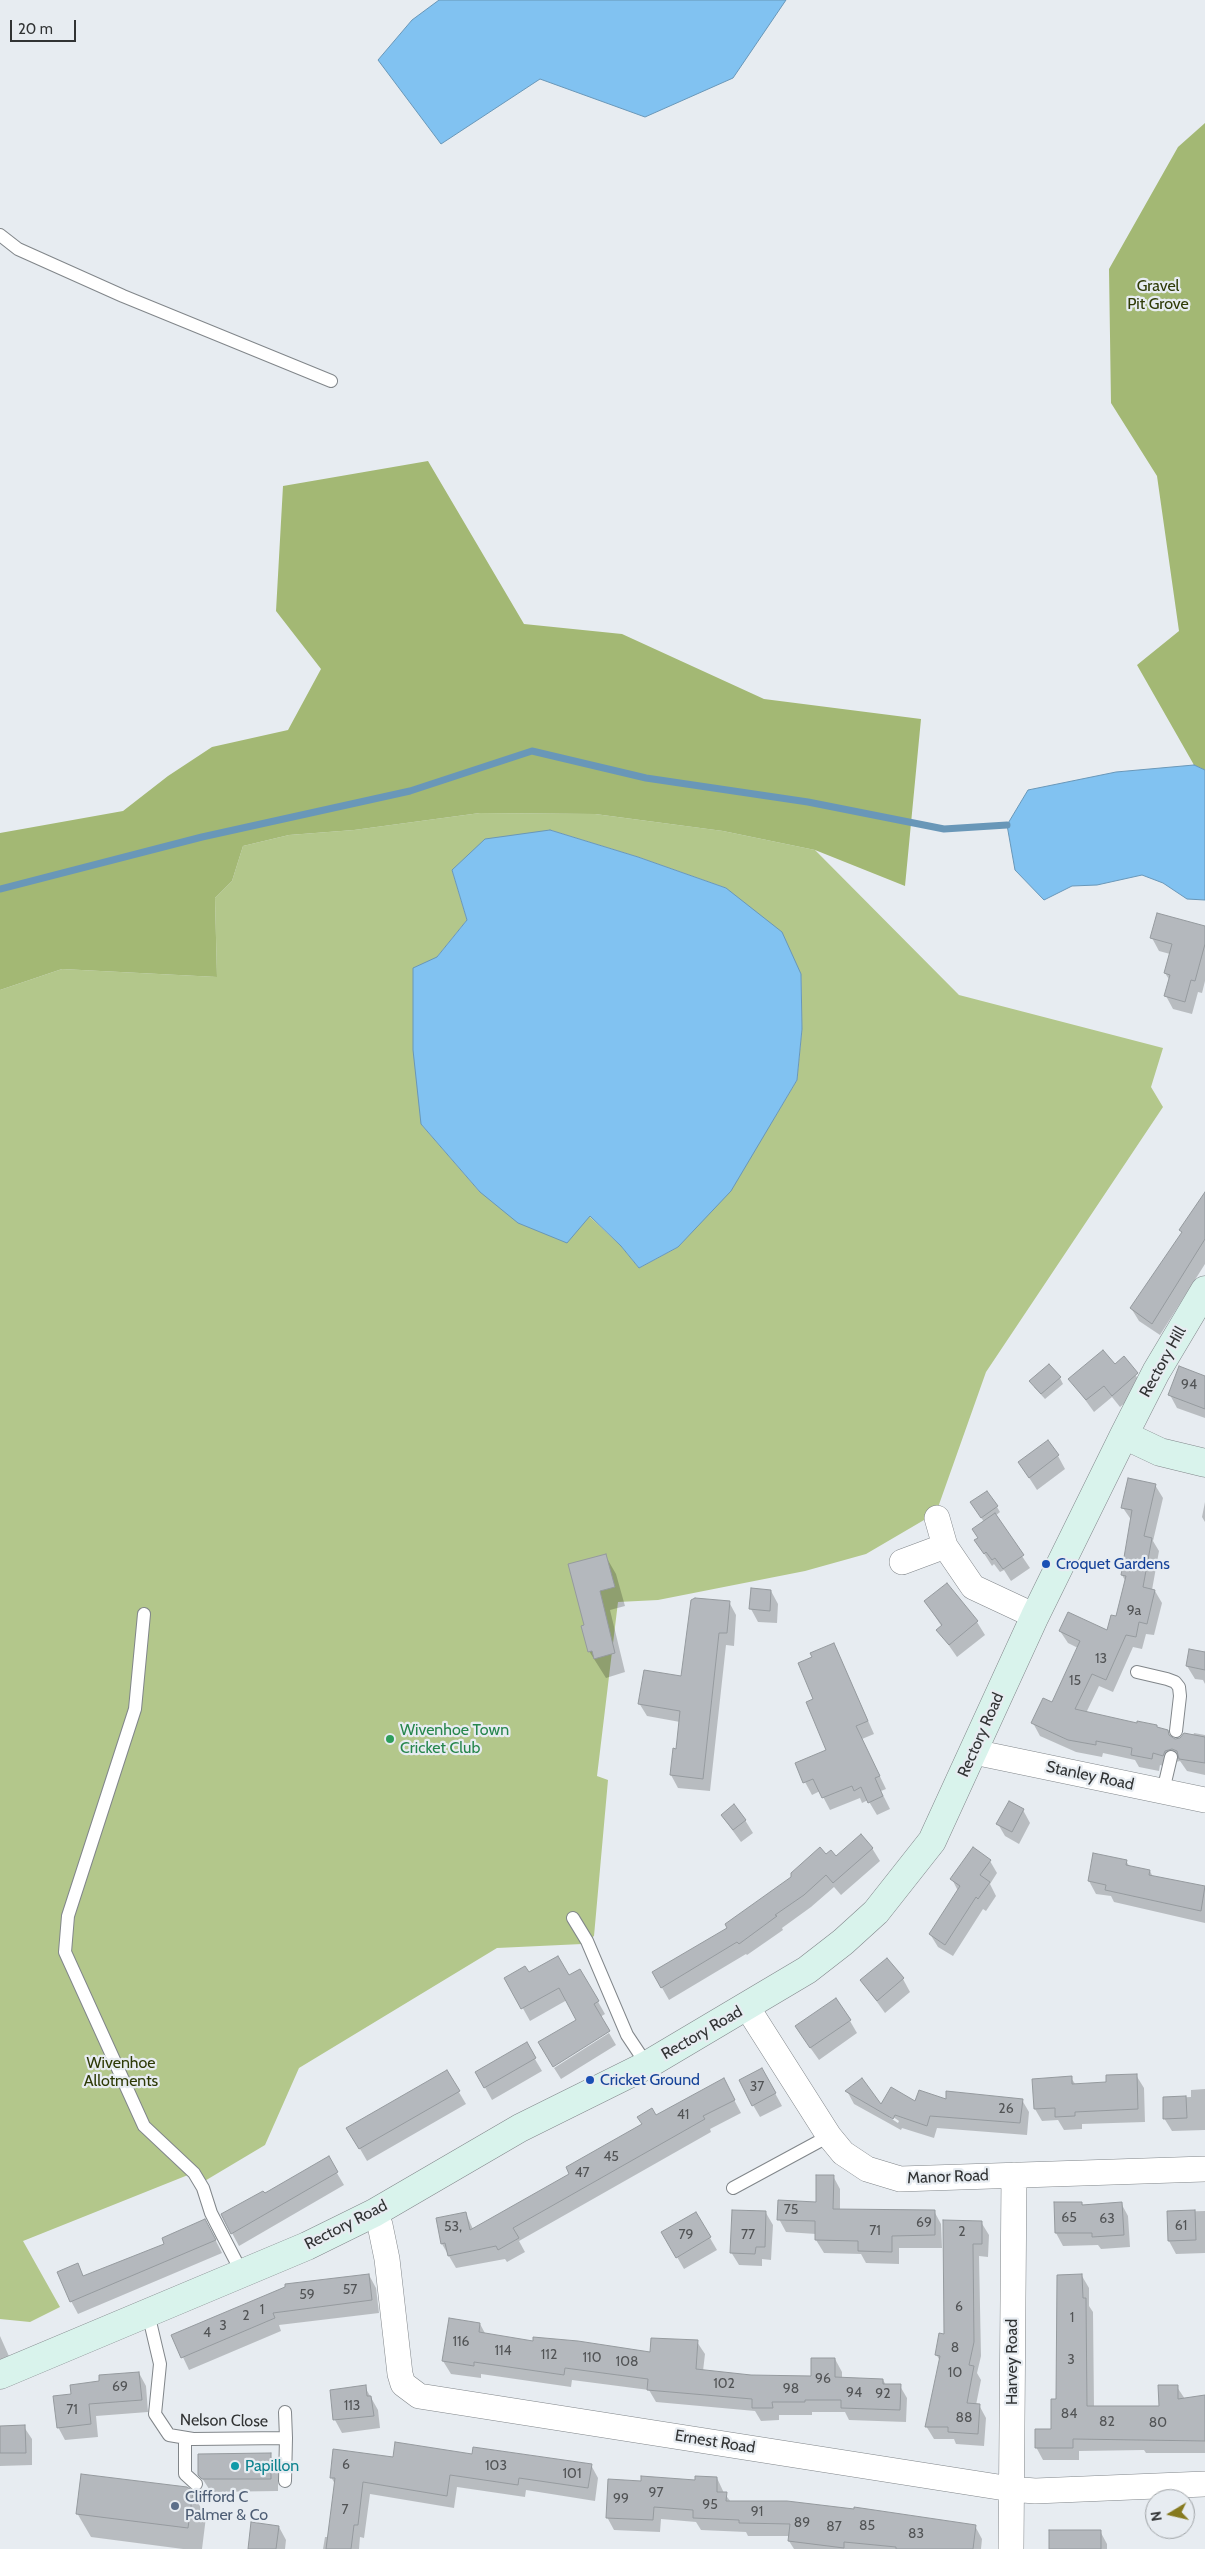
<!DOCTYPE html>
<style>
body{margin:0}
#map{position:relative;width:1205px;height:2549px;overflow:hidden;background:#e7ecf1;font-family:Cabin,sans-serif}
canvas{display:block}
.north{position:absolute;left:1145px;top:2489px;width:50px;height:50px;box-sizing:border-box;background:#e7ecf1;border:1px solid #9ea2a5;border-radius:50%;rotate:261deg;font-size:14px;font-weight:700;line-height:20px;text-align:center;color:#313334}
.north::after{content:'';display:block;margin:auto;width:18px;height:22px;background:#867a1f;clip-path:polygon(50% 0,100% 100%,50% 72%,0 100%)}
.scale{position:absolute;left:10px;top:20px;width:66px;height:22px;box-sizing:border-box;border:2px solid #313334;border-top:0;padding-left:6px;font-size:15px;line-height:18px;white-space:nowrap;color:#313334;-webkit-text-stroke:4px #e7ecf1;paint-order:stroke}
</style>
<div id="map">
<canvas width="1205" height="2549"></canvas>
<div class="north">N</div>
<div class="scale">20 m</div>
</div>
<script>
const context = document.querySelector('canvas').getContext('2d');
context.lineJoin = 'round';
function fillPath(path, color) { context.fillStyle = color; context.fill(path, 'evenodd'); }
const shape = rows => new Path2D(rows.map(r => 'M' + r).join(''));
function trace(path, color, width, dash) { context.strokeStyle = color; context.lineWidth = width; context.lineCap = dash ? 'butt' : 'round'; context.setLineDash(dash || []); context.stroke(path); }
function drawText(font, color, halo, rows, align = 'center') {
  context.font = font + ' Cabin,sans-serif'; context.lineWidth = 4.5; context.setLineDash([]); context.textBaseline = 'middle'; context.strokeStyle = halo; context.fillStyle = color; for (const [text, x, y, turn = 0] of rows) {
    context.save(); context.translate(x, y); context.rotate((+turn || 0) * Math.PI / 180); context.textAlign = isNaN(turn) ? turn : align; if (halo) context.strokeText(text, 0, 0); context.fillText(text, 0, 0); context.restore();
  }
}
fillPath(shape([
 [480,813,595,814,723,831,815,850,959,995,1163,1048,1151,1087,1163,1107,986,1372,936,1513,866,1554,805,1571,658,1600,618,1602,597,1776,608,1780,594,1936,582,1944,497,1948,299,2068,265,2145,203,2182,193,2173,23,2241,60,2307,30,2322,0,2319,0,990,62,969,217,977,215,898,232,881,243,846,289,835,354,830],
 [550,830,638,857,726,888,801,974,802,1029,797,1080,776,1115,699,1223,678,1247,639,1268,621,1246,589,1216,480,1192,421,1124,437,957,467,920,452,870]
]), '#b3c78b');
fillPath(shape([
 [1205,123,1205,770,1194,765,1137,665,1179,631,1157,476,1111,403,1109,269,1178,147],
 [428,461,524,624,622,634,764,699,921,719,905,886,815,850,723,831,595,814,480,813,354,830,289,835,243,846,232,881,215,898,217,977,62,969,0,990,0,833,123,811,168,776,212,747,288,730,321,669,276,611,283,486]
]), '#a3b874');
const water = shape([
 [439,0,786,0,733,78,645,117,540,79,441,144,378,60,412,20,439,0],
 [1194,765,1205,770,1205,900,1187,899,1163,883,1142,875,1097,885,1072,886,1044,900,1015,870,1007,825,1028,790,1116,772,1194,765],
 [550,830,638,857,726,888,782,932,801,974,802,1029,797,1080,731,1191,678,1247,639,1268,621,1246,590,1216,567,1243,518,1223,480,1192,421,1124,413,1050,413,968,437,957,467,920,452,870,485,839,550,830]
]);
fillPath(water, '#81c2f1');
trace(water, '#6997b8', 1);
fillPath(shape([
 [1205,927,1205,981,1202,993,1198,992,1192,1014,1173,1009,1166,996,1170,981,1165,973,1170,954,1159,951,1152,938],
 [1205,1194,1205,1264,1160,1335,1139,1321,1131,1308,1182,1233,1181,1230],
 [1123,1358,1144,1387,1120,1407,1112,1397,1094,1412,1070,1379,1115,1366],
 [1205,1377,1205,1418,1177,1408,1170,1395],
 [1060,1378,1063,1384,1045,1399,1034,1387],
 [1058,1456,1065,1469,1037,1490,1019,1462],
 [1155,1485,1163,1498,1153,1541,1159,1551,1152,1590,1155,1591,1162,1603,1154,1635,1146,1634,1142,1649,1133,1647,1113,1692,1099,1686,1086,1713,1138,1724,1156,1726,1158,1729,1167,1731,1174,1740,1193,1736,1194,1733,1205,1735,1205,1775,1187,1771,1180,1761,1172,1763,1170,1768,1160,1765,1159,1771,1139,1767,1135,1760,1103,1753,1102,1757,1076,1752,1040,1736,1033,1723,1053,1704,1078,1648,1068,1643,1060,1631,1108,1632,1117,1618,1126,1582,1122,1575,1132,1521,1123,1508],
 [1205,1502,1205,1522,1202,1517],
 [997,1507,1000,1512,995,1516,1030,1568,1011,1581,1004,1570,1000,1572,994,1564,992,1566,976,1541,979,1538,984,1522,975,1508],
 [605,1555,616,1574,625,1606,610,1610,625,1672,606,1678,589,1651,586,1626],
 [947,1585,977,1622,985,1635,957,1657,938,1630,942,1627,925,1601],
 [771,1591,778,1604,777,1623,758,1622,751,1609],
 [729,1602,736,1615,734,1646,726,1645,710,1791,678,1788,671,1775,677,1750,680,1722,647,1716,639,1703,682,1677],
 [834,1644,874,1734,862,1739,886,1789,881,1791,890,1809,877,1815,868,1800,862,1803,860,1798,830,1810,820,1791,812,1795,805,1782,828,1751,814,1699,813,1658],
 [1205,1650,1205,1684,1203,1680,1195,1679,1187,1666,1204,1654],
 [1023,1810,1030,1823,1019,1844,1005,1836,998,1824],
 [722,1816,745,1820,753,1833,741,1842],
 [872,1848,880,1861,841,1895,834,1887,811,1907,782,1928,783,1930,747,1955,746,1954,669,2000,653,1972,729,1928,836,1858],
 [990,1861,997,1873,990,1884,996,1896,986,1911,983,1909,953,1956,938,1947,930,1934,958,1891,952,1879],
 [1126,1861,1130,1867,1150,1871,1153,1877,1205,1887,1205,1923,1114,1902,1111,1896,1096,1894,1089,1881],
 [580,1970,605,2014,600,2017,578,2021,567,2000,530,2021,506,1978,529,1974,569,1977],
 [903,1979,910,1992,885,2013,862,1981],
 [850,2021,857,2033,819,2060,804,2039],
 [609,2033,616,2045,561,2079,554,2068],
 [526,2044,542,2071,492,2100,477,2073],
 [447,2072,466,2104,367,2161,348,2128],
 [1136,2075,1144,2088,1145,2122,1082,2124,1082,2129,1064,2130,1058,2120,1042,2121,1035,2109,1071,2078,1076,2085,1107,2083],
 [769,2082,782,2106,760,2117,753,2105],
 [1205,2089,1205,2130,1172,2131,1164,2118,1164,2098,1191,2097,1191,2090],
 [847,2091,881,2107,947,2101,1022,2100,1029,2112,1027,2135,937,2128,934,2138,902,2128,901,2130,854,2104],
 [889,2114,899,2121,898,2123,889,2117],
 [730,2092,741,2113,710,2129,711,2132,519,2241,525,2252,507,2262,505,2259,456,2268,442,2244,438,2219,466,2214,473,2229,571,2174],
 [328,2158,344,2185,239,2246,232,2233,264,2195],
 [833,2176,840,2189,840,2210,934,2211,941,2224,942,2248,899,2248,899,2264,866,2263,861,2254,824,2253,816,2240,816,2234,786,2232,779,2219,817,2203],
 [1082,2203,1083,2206,1121,2203,1128,2216,1130,2247,1101,2249,1098,2245,1063,2246,1056,2233,1056,2204],
 [1205,2211,1205,2253,1176,2254,1169,2241,1168,2212],
 [766,2213,773,2225,771,2260,762,2259,762,2266,739,2265,731,2252],
 [696,2214,717,2250,684,2269,663,2233],
 [944,2222,981,2222,989,2235,988,2257,979,2256,981,2356,977,2373,981,2380,976,2405,979,2405,986,2418,984,2446,956,2444,954,2439,934,2439,926,2426,940,2361,936,2354,945,2336],
 [212,2233,222,2253,78,2314,71,2301,77,2265,84,2277],
 [369,2275,376,2288,379,2313,279,2325,281,2331,189,2370,173,2336],
 [1082,2276,1089,2288,1089,2306,1093,2312,1094,2407,1160,2407,1177,2387,1185,2399,1205,2398,1205,2453,1146,2453,1144,2450,1079,2451,1079,2460,1043,2460,1036,2447,1052,2430],
 [480,2324,486,2335,534,2342,651,2354,697,2342,705,2354,703,2371,751,2377,812,2377,835,2359,842,2372,842,2378,883,2380,886,2385,900,2386,907,2398,906,2422,849,2420,845,2412,812,2412,812,2415,779,2415,779,2420,761,2421,755,2411,656,2402,649,2390,572,2380,571,2387,481,2374,481,2378,451,2374,443,2361],
 [0,2336,12,2363,0,2367],
 [139,2373,146,2386,148,2412,96,2416,98,2437,65,2440,58,2427,72,2395,101,2382],
 [365,2387,378,2410,380,2428,342,2433,335,2420,331,2391],
 [0,2427,24,2427,32,2439,32,2465,0,2466],
 [270,2455,278,2467,278,2491,211,2492,200,2475],
 [473,2456,591,2465,598,2478,595,2501,526,2490,525,2497,457,2487,454,2508,370,2494,364,2538,360,2537,359,2549,323,2549,325,2537,329,2537,335,2484,331,2477,394,2458],
 [717,2478,724,2493,731,2502,975,2526,982,2539,981,2549,794,2549,789,2541,790,2536,748,2536,746,2532,701,2530,696,2522,661,2519,660,2532,614,2530,607,2517,642,2483,696,2481],
 [192,2492,206,2517,202,2549,183,2549,91,2537,77,2513],
 [279,2527,286,2540,285,2549,249,2549],
 [1100,2531,1107,2544,1107,2549,1050,2549]
]), '#0003');
trace(shape([
 [0,889,202,837,410,791,532,751,646,778,808,802,944,829,1007,825]
]), '#6997b8', 7);
const building = shape([
 [1157,913,1205,926,1205,944,1195,981,1191,980,1185,1002,1164,996,1170,975,1164,973,1172,944,1150,938,1157,913],
 [1205,1192,1205,1239,1152,1324,1130,1308,1182,1232,1179,1230,1205,1192],
 [1103,1350,1115,1364,1124,1356,1138,1373,1112,1396,1104,1386,1086,1400,1068,1379,1103,1350],
 [1049,1364,1061,1377,1041,1394,1029,1381,1049,1364],
 [1179,1366,1205,1376,1205,1409,1168,1395,1179,1366],
 [1048,1440,1059,1455,1029,1478,1018,1462,1048,1440],
 [1128,1478,1156,1484,1144,1536,1152,1538,1143,1587,1155,1590,1147,1624,1139,1622,1136,1637,1126,1635,1106,1680,1092,1674,1075,1709,1137,1723,1137,1721,1157,1725,1157,1727,1168,1730,1169,1735,1175,1739,1180,1738,1184,1733,1205,1737,1205,1763,1179,1759,1177,1751,1172,1749,1165,1751,1163,1756,1153,1753,1152,1759,1131,1755,1132,1748,1096,1741,1096,1745,1068,1740,1031,1723,1043,1698,1052,1702,1080,1641,1059,1631,1068,1612,1107,1630,1111,1615,1116,1616,1126,1576,1121,1575,1132,1510,1121,1508,1128,1478],
 [987,1491,998,1506,981,1518,970,1502,987,1491],
 [995,1513,1024,1555,1003,1569,995,1558,992,1560,986,1552,984,1554,974,1540,978,1538,972,1529,995,1513],
 [606,1554,615,1587,600,1591,615,1653,594,1659,592,1651,588,1652,581,1626,584,1625,568,1564,606,1554],
 [947,1583,978,1621,949,1645,936,1630,942,1625,924,1601,947,1583],
 [751,1588,771,1590,770,1611,749,1609,751,1588],
 [695,1598,730,1601,727,1633,719,1633,703,1779,670,1775,673,1748,676,1749,680,1711,638,1704,644,1670,681,1676,691,1600,695,1598],
 [834,1643,868,1721,856,1726,880,1776,875,1778,883,1796,868,1803,861,1787,854,1791,852,1786,822,1798,813,1779,803,1783,795,1763,826,1750,806,1702,813,1699,798,1663,812,1657,810,1653,834,1643],
 [1189,1649,1205,1652,1205,1670,1186,1666,1189,1649],
 [1009,1801,1024,1809,1012,1832,996,1824,1009,1801],
 [734,1804,746,1820,733,1830,721,1815,734,1804],
 [861,1834,873,1848,833,1883,826,1875,804,1895,775,1915,777,1916,739,1944,737,1942,661,1988,652,1972,727,1928,725,1924,791,1877,791,1873,820,1847,826,1854,831,1850,836,1856,861,1834],
 [973,1847,991,1860,980,1875,990,1882,978,1899,976,1897,945,1945,929,1934,960,1886,950,1879,973,1847],
 [1093,1853,1127,1860,1126,1865,1150,1870,1149,1875,1205,1886,1201,1911,1105,1890,1106,1885,1088,1881,1093,1853],
 [558,1956,569,1975,580,1969,599,2001,594,2004,610,2031,553,2067,538,2042,576,2020,559,1988,521,2009,504,1978,525,1966,529,1972,558,1956],
 [887,1958,904,1978,877,2001,860,1980,887,1958],
 [836,1998,851,2020,810,2048,795,2026,836,1998],
 [527,2042,536,2058,484,2088,475,2072,527,2042],
 [762,2068,776,2093,752,2106,739,2080,762,2068],
 [447,2070,460,2091,359,2149,346,2128,447,2070],
 [1137,2074,1138,2109,1075,2112,1075,2116,1055,2117,1055,2108,1034,2109,1032,2079,1072,2076,1072,2084,1106,2082,1106,2075,1137,2074],
 [724,2078,735,2100,703,2116,705,2119,513,2228,519,2238,498,2250,496,2246,448,2256,445,2243,441,2244,436,2218,466,2212,470,2230,569,2174,566,2167,642,2124,637,2117,652,2108,656,2115,724,2078],
 [862,2078,881,2104,891,2087,915,2101,919,2090,946,2099,946,2091,1023,2099,1020,2123,930,2116,927,2126,895,2115,893,2119,845,2091,862,2078],
 [1186,2096,1187,2118,1163,2119,1163,2097,1186,2096],
 [329,2156,338,2172,231,2234,221,2214,263,2191,265,2193,329,2156],
 [816,2175,834,2175,833,2209,935,2210,935,2235,892,2236,892,2252,858,2251,858,2241,815,2240,815,2221,777,2220,778,2200,816,2202,816,2175],
 [1054,2202,1082,2202,1082,2205,1122,2202,1124,2235,1092,2237,1092,2233,1055,2233,1054,2202],
 [732,2210,766,2211,765,2247,756,2247,755,2254,730,2253,732,2210],
 [1195,2210,1196,2240,1168,2241,1167,2211,1195,2210],
 [696,2212,711,2237,676,2258,661,2232,696,2212],
 [205,2219,216,2240,70,2302,57,2272,78,2263,83,2276,164,2244,162,2238,205,2219],
 [943,2220,982,2221,982,2244,973,2244,974,2342,969,2365,974,2366,967,2403,980,2404,978,2434,948,2432,948,2427,925,2427,940,2356,935,2355,939,2333,944,2334,943,2220],
 [369,2274,372,2300,273,2313,275,2318,181,2358,171,2335,285,2287,285,2284,369,2274],
 [1082,2274,1083,2298,1086,2298,1087,2406,1159,2406,1158,2385,1178,2385,1178,2399,1205,2395,1205,2441,1073,2439,1073,2448,1035,2448,1035,2429,1051,2429,1051,2399,1056,2399,1057,2275,1082,2274],
 [449,2318,480,2323,479,2332,533,2341,533,2337,578,2341,650,2352,651,2338,698,2340,696,2369,751,2375,811,2376,811,2358,835,2358,835,2377,883,2379,883,2384,901,2384,900,2410,841,2408,841,2400,805,2400,805,2402,772,2402,773,2408,752,2408,752,2399,647,2390,648,2379,565,2368,564,2375,474,2362,474,2366,442,2361,449,2318],
 [139,2372,142,2400,89,2404,91,2424,57,2428,53,2396,71,2394,70,2385,99,2381,99,2375,139,2372],
 [366,2385,367,2396,371,2396,374,2416,333,2420,330,2390,366,2385],
 [25,2425,26,2453,0,2453,0,2426,25,2425],
 [395,2442,472,2454,473,2447,592,2464,588,2488,519,2478,518,2485,450,2475,447,2496,363,2482,358,2525,354,2525,351,2549,326,2549,335,2478,330,2478,333,2449,393,2457,395,2442],
 [271,2453,271,2479,202,2479,198,2475,198,2454,271,2453],
 [81,2474,187,2487,193,2491,188,2528,76,2514,81,2474],
 [641,2476,695,2480,695,2476,717,2477,717,2492,727,2492,726,2501,787,2501,854,2509,854,2507,976,2525,973,2549,896,2549,896,2547,844,2542,844,2548,788,2541,790,2524,739,2523,739,2520,693,2518,693,2510,654,2507,653,2520,606,2518,608,2479,641,2481,641,2476],
 [251,2522,279,2526,276,2549,248,2549,251,2522],
 [1049,2530,1101,2530,1101,2549,1049,2549,1049,2530]
]);
fillPath(building, '#b4b8bd');
trace(building, '#959a9e', 1);
const lane = shape([
 [0,235,18,249,123,296,331,381],
 [144,1614,135,1709,68,1916,65,1952,144,2126,194,2173,203,2188,211,2213,242,2273],
 [1137,1672,1167,1679,1175,1682,1179,1687,1180,1696,1176,1731],
 [1163,1791,1171,1757],
 [573,1918,587,1941,627,2035,647,2065],
 [733,2188,829,2136],
 [148,2313,160,2364,155,2414,169,2435,193,2439,286,2438,285,2412],
 [185,2439,185,2474,196,2484],
 [285,2481,286,2438]
]);
const street = shape([
 [937,1518,945,1546,973,1587,1035,1616],
 [902,1562,945,1546],
 [974,1752,1205,1800],
 [747,2007,829,2136,843,2153,867,2169,900,2179,1205,2169],
 [374,2213,380,2225,387,2259,400,2374,403,2384,419,2396,1011,2489,1035,2491,1205,2484],
 [1011,2549,1014,2175]
]);
const secondary = shape([
 [1124,1435,1160,1452,1205,1463],
 [0,2375,307,2246,374,2213,520,2128,647,2065,807,1970,843,1942,876,1912,932,1841,1035,1616,1124,1435,1156,1372,1205,1290]
]);
trace(lane, '#81868a', 14);
trace(street, '#81868a', 26);
trace(secondary, '#81868a', 29);
trace(lane, '#fff', 12);
trace(street, '#fff', 25);
trace(secondary, '#d9f3ec', 28);
for (const [x, y, r, color] of [
 [1046,1564,5,"#1a4fb4"],
 [390,1739,5,"#2e9e5b"],
 [590,2080,5,"#1a4fb4"],
 [235,2466,5,"#0f9aa8"],
 [175,2506,5,"#5c6f8a"]
]) { const dot = new Path2D(); dot.arc(x, y, r, 0, 2 * Math.PI); context.fillStyle = color; context.fill(dot); trace(dot, '#e7ecf1', 2); }
drawText('14px', '#525456', null, [
 ["94",1189,1385],
 ["9a",1134,1611],
 ["13",1101,1659],
 ["15",1075,1681],
 ["37",757,2087],
 ["26",1006,2109],
 ["41",683,2115],
 ["45",611,2157],
 ["47",582,2173],
 ["75",791,2210],
 ["65",1069,2218],
 ["63",1107,2219],
 ["69",924,2223],
 ["61",1181,2226],
 ["53,",453,2227],
 ["71",875,2231],
 ["2",962,2232],
 ["79",686,2235],
 ["77",748,2235],
 ["57",350,2290],
 ["59",307,2295],
 ["6",959,2307],
 ["1",262,2310],
 ["2",246,2316],
 ["1",1072,2318],
 ["3",223,2326],
 ["4",207,2333],
 ["116",461,2342],
 ["8",955,2348],
 ["114",503,2351],
 ["112",549,2355],
 ["110",592,2358],
 ["3",1071,2360],
 ["108",627,2362],
 ["10",955,2373],
 ["96",823,2379],
 ["102",724,2384],
 ["69",120,2387],
 ["98",791,2389],
 ["94",854,2393],
 ["92",883,2394],
 ["113",352,2406],
 ["71",72,2410],
 ["84",1069,2414],
 ["88",964,2418],
 ["82",1107,2422],
 ["80",1158,2423],
 ["6",346,2465],
 ["103",496,2466],
 ["101",572,2474],
 ["97",656,2493],
 ["99",621,2499],
 ["95",710,2505],
 ["7",345,2510],
 ["91",757,2512],
 ["89",802,2523],
 ["85",867,2526],
 ["87",834,2527],
 ["83",916,2534]
]);
drawText('16px', '#2f3b07', '#e7ecf1', [
 ["Gravel",1158,286],
 ["Pit Grove",1158,304],
 ["Wivenhoe",121,2063],
 ["Allotments",121,2081]
]);
drawText('16px', '#313334', '#e7ecf1', [
 ["Rectory Hill",1163,1362,-61],
 ["Rectory Road",981,1735,-66],
 ["Stanley Road",1090,1776,12],
 ["Rectory Road",702,2033,-30],
 ["Manor Road",948,2177,-2],
 ["Rectory Road",346,2225,-27],
 ["Harvey Road",1012,2362,-90],
 ["Nelson Close",224,2421,1],
 ["Ernest Road",715,2442,9]
]);
drawText('16px', '#164399', '#e7ecf1', [
 ["Croquet Gardens",1056,1564],
 ["Cricket Ground",600,2080]
], 'left');
drawText('16px', '#27864d', '#e7ecf1', [
 ["Wivenhoe Town",400,1730],
 ["Cricket Club",400,1748]
], 'left');
drawText('16px', '#0d838f', '#e7ecf1', [
 ["Papillon",245,2466]
], 'left');
drawText('16px', '#4e5e75', '#e7ecf1', [
 ["Clifford C",185,2497],
 ["Palmer & Co",185,2515]
], 'left');
</script>
